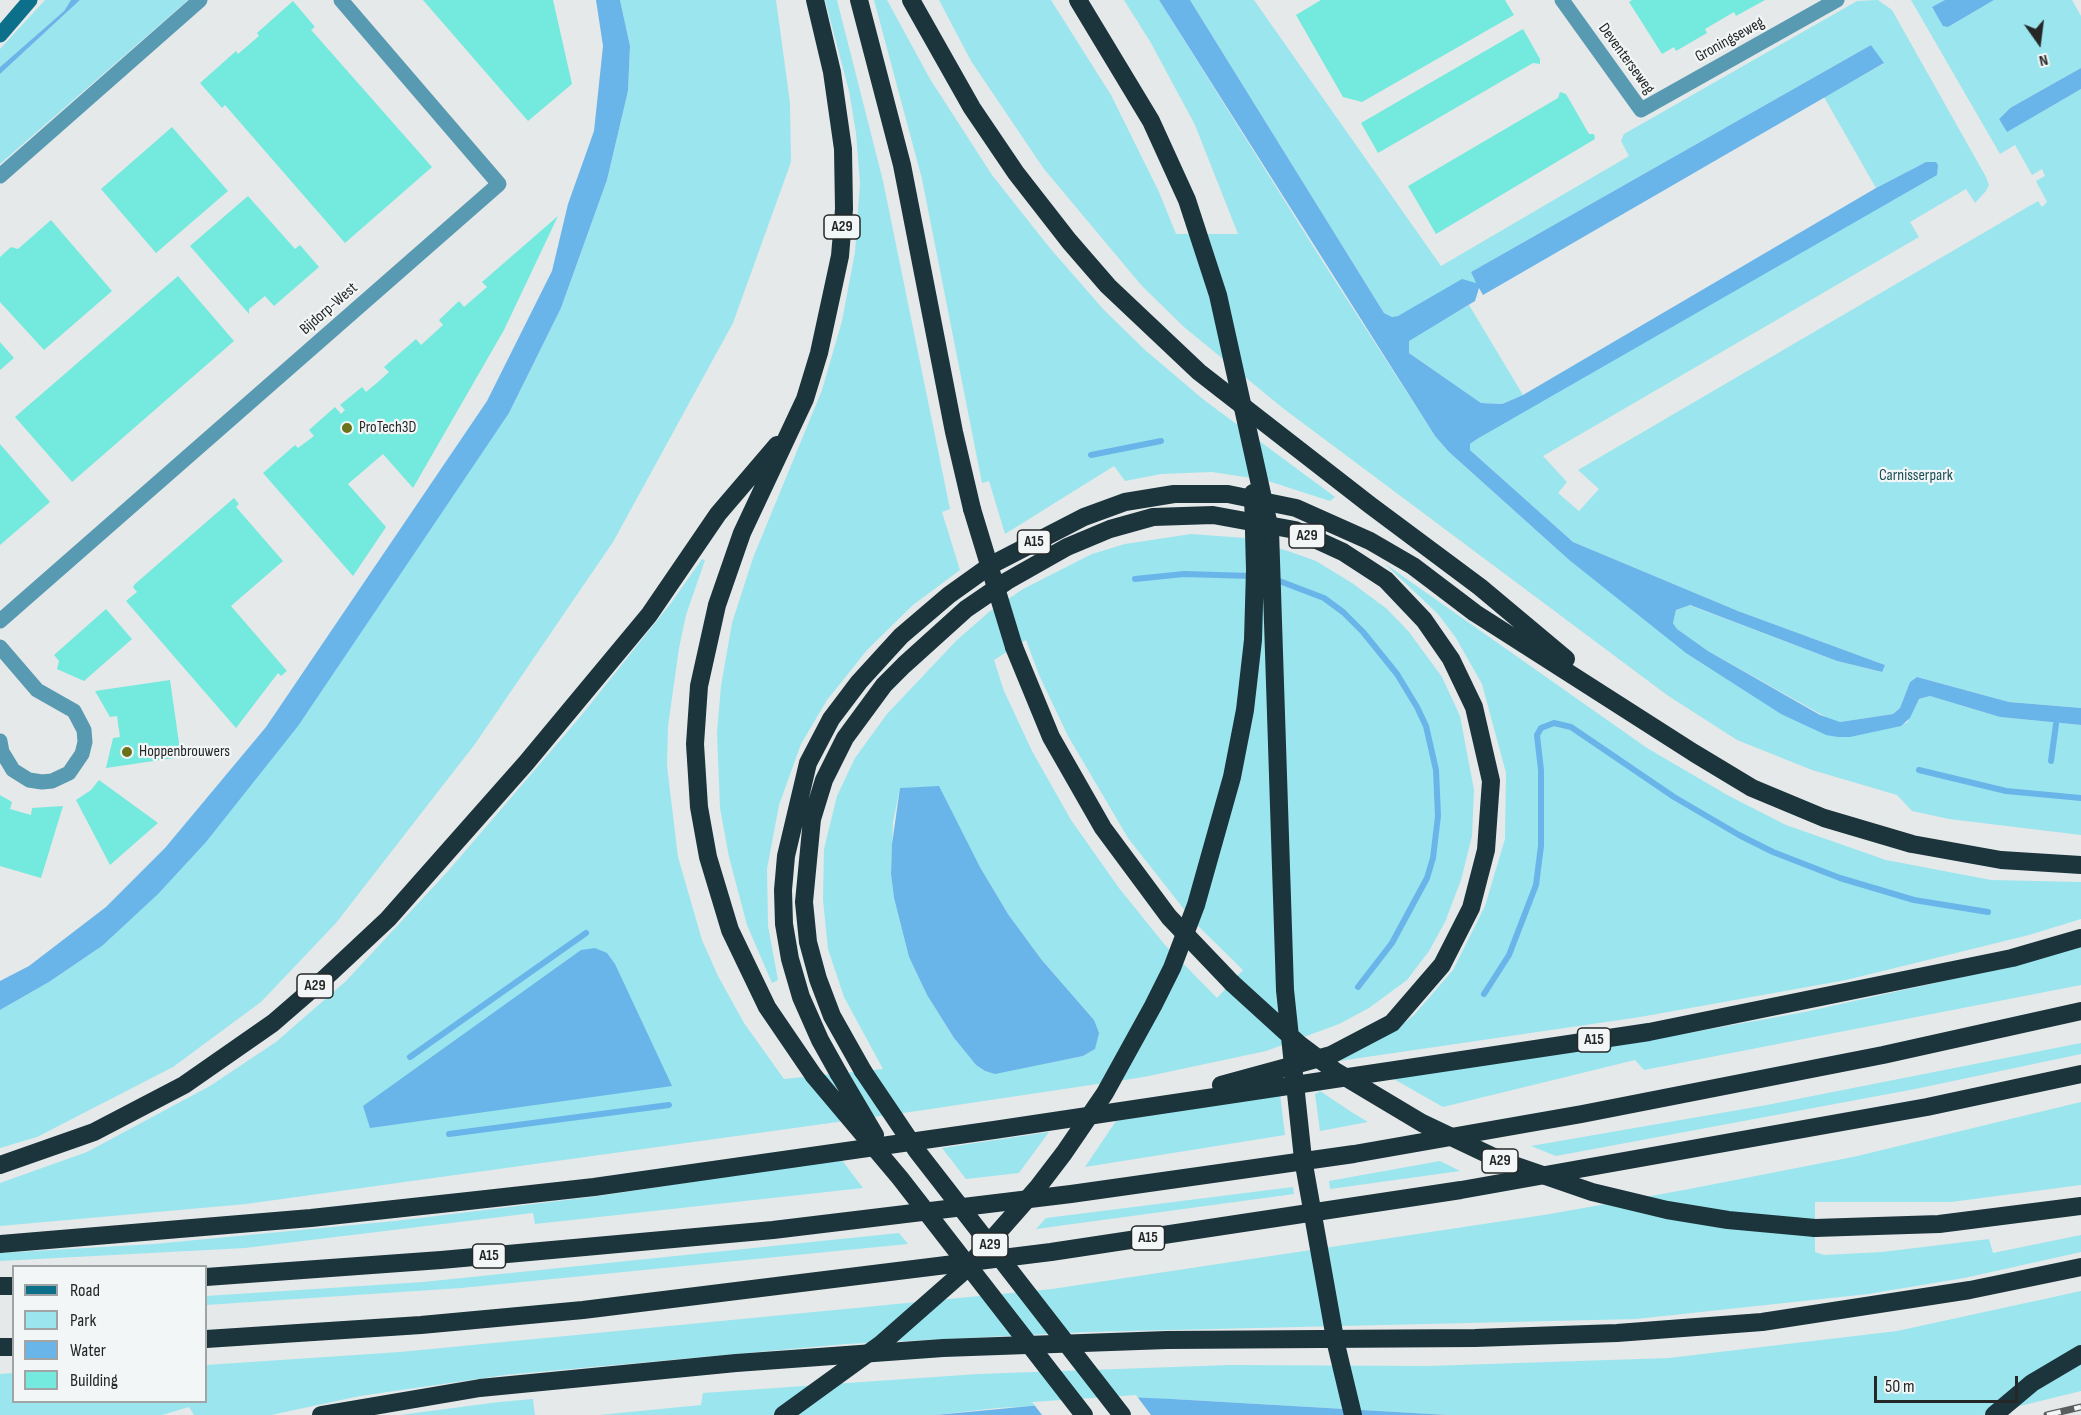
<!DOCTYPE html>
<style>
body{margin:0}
#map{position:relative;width:2081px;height:1415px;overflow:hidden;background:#e5e9e9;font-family:"Sofia Sans Condensed",sans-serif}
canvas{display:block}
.legend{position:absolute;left:12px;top:1265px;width:195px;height:138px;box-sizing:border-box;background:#f2f6f7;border:2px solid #a0a4a4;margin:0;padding:8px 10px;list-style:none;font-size:18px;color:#262828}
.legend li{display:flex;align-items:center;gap:12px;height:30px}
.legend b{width:30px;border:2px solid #a0a4a4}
.north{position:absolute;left:2009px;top:12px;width:60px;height:60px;-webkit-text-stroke:4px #f2f6f7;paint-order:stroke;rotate:166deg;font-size:16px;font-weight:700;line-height:24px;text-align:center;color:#262828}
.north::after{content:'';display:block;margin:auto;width:21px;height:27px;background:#262828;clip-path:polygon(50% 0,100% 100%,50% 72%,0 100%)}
.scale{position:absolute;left:1874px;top:1376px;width:144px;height:27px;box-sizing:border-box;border:3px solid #262828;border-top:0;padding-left:8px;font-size:18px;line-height:21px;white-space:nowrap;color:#262828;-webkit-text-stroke:4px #f2f6f7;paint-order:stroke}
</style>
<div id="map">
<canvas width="2081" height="1415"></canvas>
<ul class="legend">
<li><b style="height:8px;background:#0c708b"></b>Road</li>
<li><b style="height:16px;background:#9be5ee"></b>Park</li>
<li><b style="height:16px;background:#69b5ea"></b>Water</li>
<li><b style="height:16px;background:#74e9de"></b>Building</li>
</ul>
<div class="north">N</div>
<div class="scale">50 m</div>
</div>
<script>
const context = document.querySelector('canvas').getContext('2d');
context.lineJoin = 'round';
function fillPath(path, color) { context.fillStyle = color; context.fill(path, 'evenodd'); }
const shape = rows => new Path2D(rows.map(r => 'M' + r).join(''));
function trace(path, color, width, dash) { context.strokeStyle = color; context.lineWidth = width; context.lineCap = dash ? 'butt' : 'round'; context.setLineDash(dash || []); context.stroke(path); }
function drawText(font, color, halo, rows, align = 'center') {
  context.font = font + ' "Sofia Sans Condensed",sans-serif'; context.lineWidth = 4.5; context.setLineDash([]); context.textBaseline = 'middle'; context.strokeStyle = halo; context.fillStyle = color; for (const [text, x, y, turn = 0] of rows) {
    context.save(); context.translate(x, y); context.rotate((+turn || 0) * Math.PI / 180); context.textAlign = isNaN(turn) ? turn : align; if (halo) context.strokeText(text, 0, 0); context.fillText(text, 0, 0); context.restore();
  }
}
fillPath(shape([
 [45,0,71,0,64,11,0,67,0,49],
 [80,0,188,0,0,164,0,74],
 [620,0,776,0,790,103,791,162,733,323,613,542,475,744,336,923,261,1002,173,1067,37,1137,0,1148,0,1010,49,982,102,946,429,528,509,413,561,308,607,180,628,91,630,46],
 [825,0,837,0,883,181,950,509,942,512,960,570,913,605,867,650,827,700,801,744,779,805,767,869,768,926,778,980,772,983,747,925,729,857,720,808,717,733,721,686,732,623,753,558,822,390,842,321,855,252,860,183,856,133,849,91],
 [874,0,887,0,930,79,992,175,1049,247,1103,309,1145,350,1204,400,1335,497,1330,501,1265,480,1212,472,1161,474,1125,481,1114,466,1005,534,989,481,982,483,922,179],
 [939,0,1051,0,1111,95,1159,192,1176,234,1238,234,1195,125,1151,43,1124,0,1159,0,1321,259,1435,436,1449,452,1568,559,1826,735,1907,723,1919,699,1930,696,2000,717,2081,725,2081,835,1949,819,1912,811,1897,795,1812,770,1737,740,1667,695,1284,409,1184,327,1142,286,1044,169,971,61],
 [1190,0,1254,0,1441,266,1629,156,1621,141,1624,134,1857,1,1878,0,1892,10,1986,177,1989,185,1986,191,1975,203,1966,189,1910,222,1919,237,1543,456,1567,482,1558,493,1579,511,1599,489,1578,470,2038,201,2042,207,2047,202,2036,181,2045,176,2042,169,2032,175,2015,145,2000,154,1911,0,1945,0,1932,8,1948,27,1994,0,2072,0,2081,16,2081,68,2010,108,1999,119,2007,131,2081,89,2081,708,2009,702,1917,677,1910,682,1900,708,1893,714,1840,722,1831,720,1708,651,1677,629,1673,623,1676,610,1689,605,1837,661,1881,672,1885,665,1738,611,1573,542,1470,450,1470,444,1477,439,1926,162,1876,188,1824,97,1883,64,1871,45,1471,272,1476,283,1398,316,1392,317,1384,313],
 [1469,305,1523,395,1502,404,1481,403,1409,353,1409,341,1414,336],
 [1191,534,1245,538,1291,552,1316,561,1352,583,1387,609,1409,632,1442,677,1460,716,1474,790,1472,836,1461,880,1445,922,1429,951,1407,980,1369,1008,1339,1024,1266,1051,1144,1077,917,1111,246,1204,0,1226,0,1183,87,1152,210,1086,276,1042,346,981,449,870,580,717,671,603,702,559,705,560,686,615,679,648,668,726,667,766,678,857,702,940,718,976,744,1023,784,1079,883,1069,844,997,828,949,823,900,824,849,837,796,855,758,887,714,957,640,989,612,1023,589,1092,554,1125,544],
 [1026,640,1039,675,1068,736,1128,838,1194,922,1243,970,1217,998,1165,945,1119,888,1071,820,1032,751,1004,691,994,660],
 [939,787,980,867,1008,914,1041,959,1094,1020,1095,1049,1083,1056,995,1073,985,1071,976,1065,954,1038,927,995,909,957,894,898,891,874,893,822,900,788],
 [1384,563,1647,748,1729,796,1786,825,1886,860,1991,880,2081,882,2081,919,2029,935,1846,980,1640,1017,1339,1061,1392,1032,1414,1015,1453,970,1485,906,1505,839,1506,773,1482,684,1456,638,1438,614],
 [2081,946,2081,985,1644,1070,1635,1060,1443,1107,1392,1078,1671,1036,1805,1012,1984,972],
 [2081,1043,2081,1054,1915,1089,1556,1156,1531,1146,1767,1105],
 [1320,1091,1350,1111,1368,1122,1320,1131,1315,1094],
 [1280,1094,1285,1135,1085,1167,1116,1121],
 [2081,1102,2081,1185,1951,1202,1815,1202,1815,1252,1824,1255,1882,1252,1989,1239,1993,1253,2081,1235,2081,1252,1964,1278,1868,1294,1636,1319,1087,1332,846,1344,505,1375,360,1396,271,1415,194,1415,189,1407,162,1415,0,1415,0,1374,13,1373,14,1402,206,1402,206,1365,400,1352,1052,1289,1550,1214,1684,1190,1853,1157],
 [1049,1132,1019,1173,966,1179,942,1148],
 [841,1159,863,1188,535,1224,533,1213,245,1248,0,1261,0,1253,154,1244,395,1221,599,1196],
 [1440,1161,1460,1171,1330,1189,1329,1181],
 [1293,1187,1294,1194,1036,1229,1046,1218],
 [899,1233,908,1244,461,1288,206,1305,206,1296,423,1282],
 [2081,1291,2081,1391,1983,1415,1448,1415,1172,1399,997,1408,936,1415,599,1415,701,1405,703,1393,978,1374,1229,1365,1428,1366,1669,1358,1897,1331],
 [533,1399,535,1415,400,1415,499,1402]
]), '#9be5ee');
fillPath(shape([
 [71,0,80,0,0,74,0,67,64,11],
 [596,0,620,0,630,46,628,91,607,180,561,308,509,413,298,726,206,842,158,894,102,946,49,982,0,1010,0,981,29,966,106,907,165,848,266,727,487,401,552,271,568,204,594,131,603,46],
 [1159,0,1190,0,1384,313,1392,317,1398,316,1462,279,1476,283,1471,272,1871,45,1884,63,1483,295,1479,288,1475,301,1409,341,1409,353,1481,403,1502,404,1523,395,1876,188,1926,162,1936,162,1938,165,1937,175,1477,439,1470,444,1470,450,1573,542,1738,611,1885,665,1882,672,1837,661,1690,605,1676,610,1673,623,1677,629,1708,651,1820,715,1840,722,1893,714,1900,708,1910,682,1917,677,2009,702,2081,708,2081,725,2000,717,1930,696,1919,699,1910,718,1901,726,1850,737,1838,737,1826,735,1781,714,1686,653,1568,559,1449,452,1435,436],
 [1945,0,1994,0,1948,27,1943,26,1932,7],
 [2081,68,2081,89,2007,132,1999,119,2010,108],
 [939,786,980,867,1008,914,1041,959,1094,1020,1099,1033,1095,1049,1083,1056,995,1074,985,1071,976,1065,954,1038,927,995,909,957,894,898,891,874,892,844,900,788],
 [595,948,607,953,615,964,672,1086,370,1128,363,1106,581,950],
 [1126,1397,1172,1399,1448,1415,936,1415]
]), '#69b5ea');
fillPath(shape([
 [1136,1395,1151,1415,1042,1415,1032,1402]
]), '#e5e9e9');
trace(shape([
 [1091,455,1161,441],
 [1135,579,1184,574,1252,576],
 [1274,579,1324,598,1343,612,1363,632,1397,674,1417,707,1426,726,1436,770,1438,816,1433,858,1427,878,1392,943,1358,987],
 [2051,761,2056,724],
 [1919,770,2006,791,2081,798],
 [1484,994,1509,955,1536,885,1541,846,1541,770,1537,735,1541,728,1554,723,1571,727,1674,797,1739,835,1773,852,1840,878,1914,900,1988,912],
 [410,1057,586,933],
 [449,1134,669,1105]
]), '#69b5ea', 6);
fillPath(shape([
 [423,0,553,0,572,84,528,121],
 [1321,0,1505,0,1514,15,1362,102,1343,97,1296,15],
 [1632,0,1765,0,1736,16,1734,12,1705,29,1707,33,1676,51,1674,47,1662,54,1629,2],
 [293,1,315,27,311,30,313,32,432,167,345,243,225,105,222,108,200,83,236,51,238,54,259,36,257,33],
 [1523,29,1540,59,1540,64,1533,63,1378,153,1361,123],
 [1560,92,1566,94,1589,134,1594,134,1595,139,1436,234,1408,186,1558,98],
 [172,127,228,191,156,253,101,189],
 [248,196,295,249,300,245,319,267,274,306,265,296,249,309,249,314,190,246],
 [558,216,504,330,413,488,383,454,348,484,386,527,353,576,263,473,295,445,298,448,314,436,309,430,335,407,341,414,345,410,340,405,362,387,366,392,378,382,389,372,384,367,416,339,421,345,443,325,439,320,459,301,464,307,487,287,482,282],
 [51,220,112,291,44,350,0,302,0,257,11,247,18,249],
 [178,276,234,341,72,482,15,417],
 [0,342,14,358,0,370],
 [0,444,50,502,0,545],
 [234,498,239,504,236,507,283,561,231,606,287,671,281,676,278,673,236,728,126,601,137,592,133,587,135,584],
 [106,609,132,639,84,681,57,669,59,661,54,655],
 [170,680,181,757,106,768,113,738,120,737,117,716,110,717,95,691],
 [99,780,158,823,110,865,76,800,91,790],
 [0,795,12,802,10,809,31,815,32,808,63,806,41,878,0,866]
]), '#74e9de');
trace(shape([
 [1562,0,1641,110,1837,0],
 [0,176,200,0],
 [0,621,499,184,341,0],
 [0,647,37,690,74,711,84,730,85,742,82,754,69,773,52,781,42,782,29,780,13,770,2,752,0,741]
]), '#589ab1', 15);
trace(shape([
 [0,35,30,0]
]), '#0c708b', 15);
trace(shape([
 [859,0,902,165,954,432,972,509],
 [911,0,972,108,1016,173,1069,241,1108,286,1199,372,1370,505,1480,587,1566,659],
 [1014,647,1051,737,1103,828,1169,917,1232,983],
 [863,1071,832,1016,818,979,808,942,804,902,812,819,824,780,845,738,884,685,904,665,966,609,1007,581,1067,547,1110,529,1153,517,1213,515,1295,530,1343,552,1386,580,1424,620,1451,659,1474,707,1491,781,1486,850,1471,908,1442,965,1392,1023,1331,1055,1221,1085],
 [839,1074,820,1040,801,997,790,959,784,924,783,890,786,856,808,763,831,719,859,682,901,636,949,595,991,565,1084,517,1125,502,1174,494,1228,494,1296,508,1370,541,1413,566,1475,613,1694,753,1752,788,1824,818,1912,844,2001,860,2081,865],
 [814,1076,767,1007,730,930,708,857,699,807,695,744,699,686,717,605,742,533,805,399,819,353,840,256,844,209,843,149,832,72,815,0],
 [0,1165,94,1132,184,1085,273,1023,325,978,388,919,526,763,649,615,718,514,777,445],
 [1815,1228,1939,1224,2081,1206],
 [0,1244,311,1218,468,1201,594,1187,994,1130,1649,1032,2012,958,2081,938],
 [206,1277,441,1260,773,1230,1071,1194,1354,1154,1582,1114,1883,1055,2081,1011],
 [0,1286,14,1286],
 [206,1339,421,1325,583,1310,1051,1252,1461,1190,1927,1107,2081,1074],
 [0,1347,14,1347],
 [321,1415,480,1388,736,1363,943,1348,1167,1340,1475,1338,1617,1333,1762,1322,1970,1290,2081,1267],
 [1994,1415,2032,1383,2081,1354]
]), '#1c343c', 18);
const rail = shape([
 [2047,1415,2081,1407]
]);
trace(rail, '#5a5d5d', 7);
trace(rail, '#f2f6f7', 4.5, [14]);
trace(shape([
 [1078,0,1151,121,1187,200,1218,295,1270,530,1285,990,1303,1159,1336,1344,1353,1415],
 [972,509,1014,647],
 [1232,983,1299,1044,1335,1071,1422,1123,1502,1161,1592,1192,1667,1210,1728,1220,1815,1228],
 [863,1071,917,1151,1122,1415],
 [839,1074,875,1135],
 [814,1076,900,1178,1084,1415],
 [783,1415,881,1344,964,1271,1038,1187,1064,1153,1105,1093,1153,1006,1172,968,1196,905,1232,777,1245,710,1253,640,1255,570,1253,493]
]), '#1c343c', 18);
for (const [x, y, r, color] of [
 [347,428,6,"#6a721a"],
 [127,752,6,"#6a721a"]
]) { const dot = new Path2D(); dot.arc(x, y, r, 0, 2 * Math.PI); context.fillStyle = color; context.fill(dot); trace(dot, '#f2f6f7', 2); }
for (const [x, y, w] of [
 [842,227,36],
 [1307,536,36],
 [1034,542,33],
 [315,986,36],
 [1594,1040,33],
 [1500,1161,36],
 [1148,1238,33],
 [990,1245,36],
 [489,1256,33]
]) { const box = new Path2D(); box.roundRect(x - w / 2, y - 12, w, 24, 4.5); context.fillStyle = '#f2f6f7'; context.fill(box); trace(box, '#262828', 1.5); }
drawText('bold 15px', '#262828', null, [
 ["A29",842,227],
 ["A29",1307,536],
 ["A15",1034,542],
 ["A29",315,986],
 ["A15",1594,1040],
 ["A29",1500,1161],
 ["A15",1148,1238],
 ["A29",990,1245],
 ["A15",489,1256]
]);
drawText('16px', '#262828', '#f2f6f7', [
 ["Groningseweg",1730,40,-29],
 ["Deventerseweg",1626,59,54],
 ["Bijdorp-West",329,309,-41]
]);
drawText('16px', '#262828', '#f2f6f7', [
 ["ProTech3D",359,428],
 ["Hoppenbrouwers",139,752]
], 'left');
drawText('16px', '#1b4f55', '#f2f6f7', [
 ["Carnisserpark",1916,476]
]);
</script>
